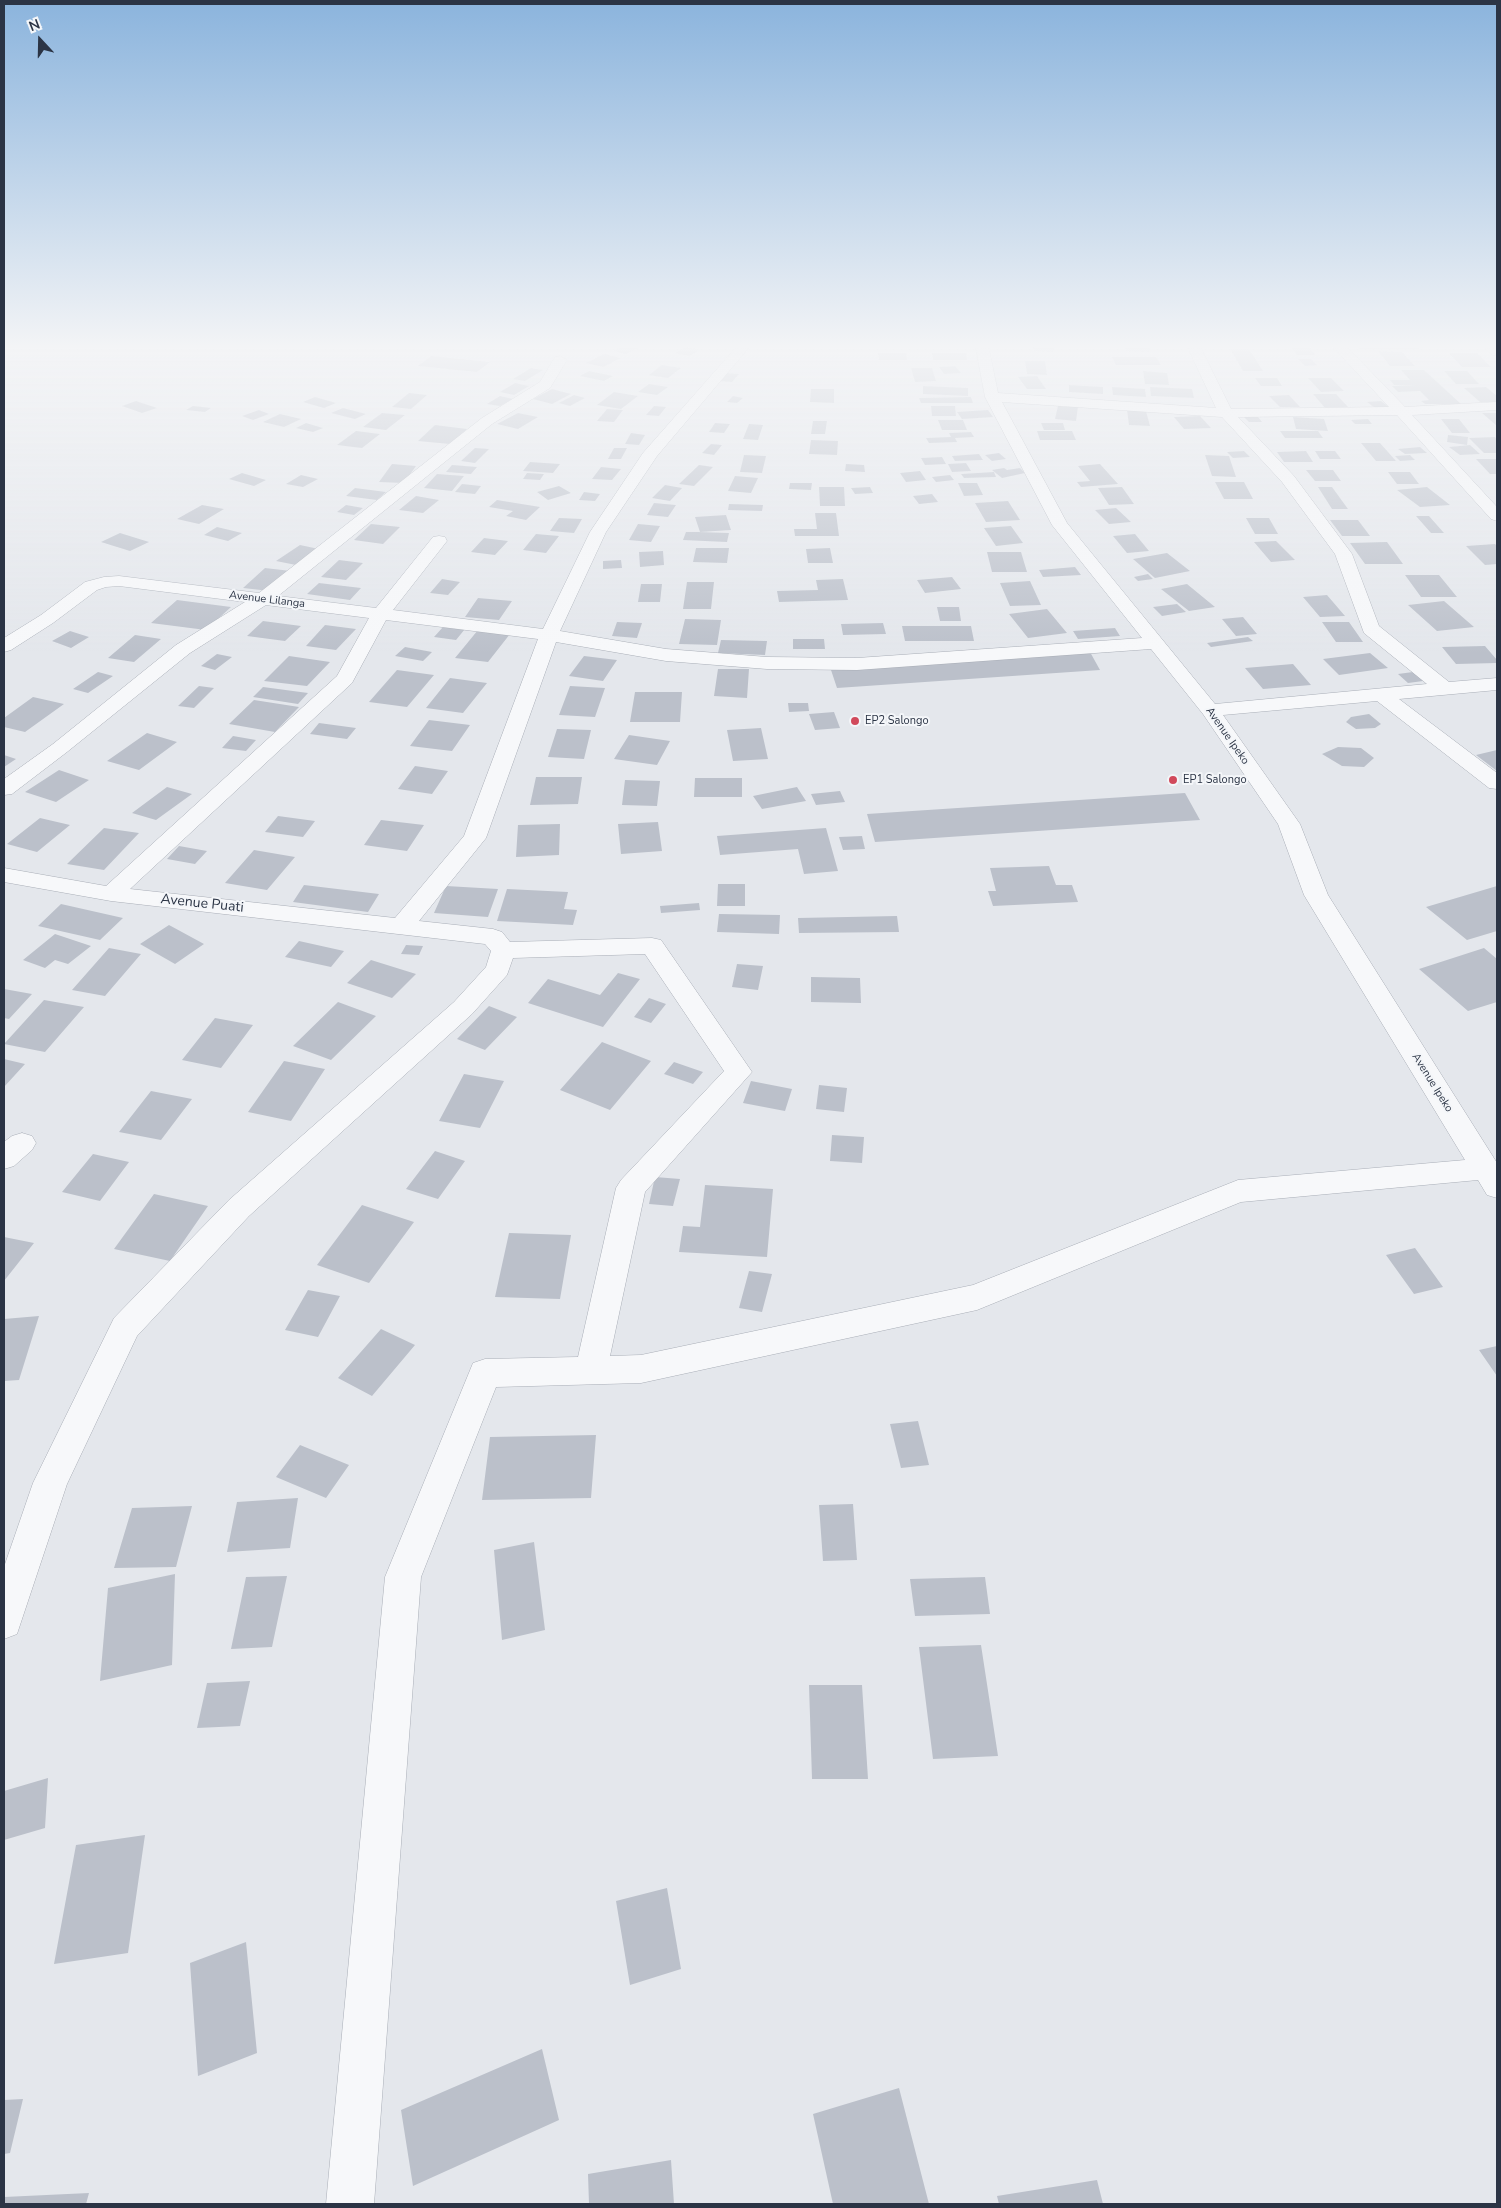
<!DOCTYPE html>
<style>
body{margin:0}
#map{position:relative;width:1501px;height:2208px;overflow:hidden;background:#e4e7ec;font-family:"Nunito Sans",sans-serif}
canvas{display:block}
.frame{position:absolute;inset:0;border:5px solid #2b3445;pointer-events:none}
.north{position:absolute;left:15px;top:15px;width:50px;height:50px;-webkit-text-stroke:4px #f4f6f9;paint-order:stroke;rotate:339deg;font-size:14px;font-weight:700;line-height:20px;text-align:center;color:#2b3445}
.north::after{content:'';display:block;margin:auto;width:18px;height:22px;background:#2b3445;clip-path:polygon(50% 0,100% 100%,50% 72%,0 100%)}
</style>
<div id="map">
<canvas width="1501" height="2208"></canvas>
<div class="frame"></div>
<div class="north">N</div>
</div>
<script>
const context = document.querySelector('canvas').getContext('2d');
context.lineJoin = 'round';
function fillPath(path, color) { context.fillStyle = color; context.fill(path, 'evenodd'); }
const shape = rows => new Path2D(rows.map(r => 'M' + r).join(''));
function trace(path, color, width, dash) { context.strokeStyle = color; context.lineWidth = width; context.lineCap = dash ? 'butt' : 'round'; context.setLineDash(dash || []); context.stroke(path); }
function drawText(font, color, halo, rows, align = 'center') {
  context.font = font + ' "Nunito Sans",sans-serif'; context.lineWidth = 4; context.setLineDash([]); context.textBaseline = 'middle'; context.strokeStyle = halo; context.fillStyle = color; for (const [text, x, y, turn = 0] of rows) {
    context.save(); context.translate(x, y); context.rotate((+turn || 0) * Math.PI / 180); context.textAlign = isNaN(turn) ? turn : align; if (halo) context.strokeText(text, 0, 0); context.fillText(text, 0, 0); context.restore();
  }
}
fillPath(shape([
 [622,344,646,344,626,354,613,351,622,347,618,346],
 [1033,344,1052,344,1054,352,1034,351],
 [1125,344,1148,344,1150,352,1126,351],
 [1290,344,1308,344,1315,355,1297,355],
 [1356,344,1415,344,1420,349,1359,349],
 [685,347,700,350,689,356,675,353],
 [1230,349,1249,349,1263,371,1243,371],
 [1378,351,1402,352,1415,366,1390,366],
 [878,353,906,353,907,360,879,360],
 [932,353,966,353,967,360,933,360],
 [1449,353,1477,353,1491,367,1462,367],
 [604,354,621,358,603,367,586,363],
 [431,356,490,362,477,372,418,366],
 [1112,357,1156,357,1161,365,1116,365],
 [1298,359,1311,359,1317,365,1305,366],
 [1025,361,1045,361,1047,375,1027,374],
 [662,365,681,368,668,378,649,375],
 [955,366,961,373,944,374,939,367],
 [531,368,543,370,525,381,513,379],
 [911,368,932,368,936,381,915,382],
 [1401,370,1424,370,1461,404,1425,404,1421,401,1429,400,1420,391,1398,392,1392,386,1414,385,1394,385,1390,380,1410,380],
 [589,371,613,376,604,381,580,376],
 [1143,371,1167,373,1169,385,1145,384],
 [1444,371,1467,371,1479,384,1456,384],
 [726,373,739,374,732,382,719,381],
 [1037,376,1046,389,1027,389,1018,377],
 [1255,378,1277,378,1282,386,1261,386],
 [1308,378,1331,378,1344,391,1321,392],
 [515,383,529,386,514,395,500,392],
 [649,384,668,387,657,395,638,392],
 [1069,385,1103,387,1103,394,1069,392],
 [923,386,968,388,968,396,923,394],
 [1112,387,1145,389,1146,397,1113,395],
 [1150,387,1192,389,1194,398,1151,396],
 [1486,387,1497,396,1497,402,1480,402,1464,388],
 [552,389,571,394,552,404,533,399],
 [811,389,834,389,834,403,810,402],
 [614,392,638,396,621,409,597,405],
 [409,393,427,395,411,409,392,407],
 [1313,394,1336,394,1349,408,1325,408],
 [574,395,585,398,570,406,559,403],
 [1289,395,1300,407,1280,407,1269,396],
 [500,396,513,399,500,406,487,404],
 [733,396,743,398,737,403,727,402],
 [315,397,336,403,324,408,303,402],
 [971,397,973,403,921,403,919,398],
 [136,401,157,408,142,413,122,406],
 [1381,401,1389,407,1375,408,1367,402],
 [193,406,211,408,205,412,186,410],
 [654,406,666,407,659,416,646,415],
 [931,406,955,406,956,416,932,416],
 [1058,406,1078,407,1076,421,1055,419],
 [343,408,366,414,355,419,331,413],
 [607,409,623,410,614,422,597,421],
 [259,410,269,414,253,420,242,416],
 [988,410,993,417,962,419,957,412],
 [1127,410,1146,411,1150,426,1129,425],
 [382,413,405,415,386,430,363,427],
 [518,413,538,417,518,429,497,424],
 [1482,413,1497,413,1497,426],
 [280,414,301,419,284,427,263,422],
 [1200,416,1211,428,1184,429,1174,417],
 [1244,417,1258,417,1262,422,1249,422],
 [1293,417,1324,419,1328,431,1296,429],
 [1368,419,1372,424,1355,424,1351,420],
 [1441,419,1459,419,1470,433,1452,433],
 [938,420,963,420,967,430,942,430],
 [813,421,827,421,825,434,811,434],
 [306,423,323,428,313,432,296,428],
 [715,423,730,424,724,433,709,432],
 [1041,423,1063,423,1065,430,1044,430],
 [749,424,763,425,758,440,743,439],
 [435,425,467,429,450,444,418,441],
 [356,431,380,434,362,448,337,445],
 [1037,431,1072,431,1076,440,1040,440],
 [1280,431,1318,431,1323,438,1285,438],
 [971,432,974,437,955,438,957,442,929,443,926,438,951,437,949,433],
 [631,433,645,435,639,445,625,444],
 [1448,435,1468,437,1467,445,1447,442],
 [1495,437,1497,440,1497,453,1484,453,1469,438],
 [811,440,838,441,837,455,809,454],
 [1361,443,1380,443,1396,461,1376,461],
 [711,444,722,445,714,455,702,453],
 [1470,445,1480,454,1460,455,1449,447],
 [1420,447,1427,453,1405,454,1398,449],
 [475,448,489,449,475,463,461,461],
 [614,448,627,448,621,459,608,459],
 [1244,451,1250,457,1233,458,1227,452],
 [1306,451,1313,462,1284,462,1277,452],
 [1315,451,1335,451,1341,459,1320,459],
 [999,453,1006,459,992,461,985,455],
 [979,454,983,460,955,461,952,456],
 [744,455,766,456,762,473,740,472],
 [1205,455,1229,456,1236,477,1212,476],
 [1410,455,1415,460,1400,461,1395,456],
 [942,457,946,464,925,465,921,458],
 [1476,459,1497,459,1497,474,1490,474],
 [530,462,560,464,553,473,523,471],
 [966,463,971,471,952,472,948,464],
 [392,464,416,466,404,483,379,482],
 [846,464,864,465,865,472,845,471],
 [1100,464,1118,484,1081,487,1077,482,1090,481,1078,466],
 [452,465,477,467,471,474,446,472],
 [699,465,713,467,694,486,679,484],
 [601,467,621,469,612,480,592,479],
 [1004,468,1007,470,1020,468,1025,473,1002,478,992,470],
 [1306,470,1333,470,1341,481,1315,481],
 [920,471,926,480,906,482,900,473],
 [994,472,996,477,964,478,961,474],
 [1388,472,1410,472,1419,484,1397,484],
 [242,473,266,480,254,486,229,479],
 [527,473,544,474,540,480,523,479],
 [437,474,464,476,452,491,424,488],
 [301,475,318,479,303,487,286,484],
 [950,475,954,480,936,482,932,477],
 [735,476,758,478,751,493,728,491],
 [1215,482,1244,482,1253,499,1224,499],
 [790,483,812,483,811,490,789,489],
 [958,483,977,483,983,495,964,496],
 [462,484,481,486,475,494,455,492],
 [665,485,682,488,670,501,652,498],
 [559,486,571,493,548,500,537,492],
 [819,487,844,487,845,506,820,506],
 [870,487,873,493,855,494,851,488],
 [1122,487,1134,504,1109,505,1098,488],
 [1318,487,1332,487,1348,509,1332,509],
 [1427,487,1450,505,1420,507,1397,490],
 [355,488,386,492,377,500,346,496],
 [584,492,600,494,595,501,579,500],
 [932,494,938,502,919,504,913,496],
 [416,496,439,500,423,513,399,510],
 [497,500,540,507,526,520,506,516,513,511,489,507],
 [1008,501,1020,520,986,522,975,503],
 [654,503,676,505,668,517,647,515],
 [729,504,763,505,762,511,728,510],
 [202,505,224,509,199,524,177,519],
 [346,505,363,508,354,515,337,512],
 [1116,508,1131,522,1109,524,1095,510],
 [815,513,836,513,839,536,795,536,794,529,817,529],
 [726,515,731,530,700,532,695,517],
 [1416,516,1429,516,1444,533,1431,533],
 [559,518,582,519,574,533,550,531],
 [1246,518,1269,518,1278,534,1255,534],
 [1330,520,1358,520,1370,536,1342,536],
 [371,524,400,527,383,544,354,540],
 [638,524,660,526,651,542,629,540],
 [1011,526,1023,543,996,546,984,528],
 [217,527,242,533,228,541,204,535],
 [686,532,698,532,729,533,727,542,683,540],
 [120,533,149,542,130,551,101,542],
 [536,534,559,536,546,553,523,550],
 [1135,534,1149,551,1127,553,1113,536],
 [484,538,508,541,495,555,471,552],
 [1276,541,1295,560,1271,562,1254,542],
 [1387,542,1403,564,1365,564,1350,543],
 [1495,544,1497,546,1497,564,1485,565,1466,546],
 [300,545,319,549,296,565,276,561],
 [696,548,729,548,727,563,693,562],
 [830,548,833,563,808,563,806,549],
 [663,551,664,565,640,567,639,552],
 [987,552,1021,552,1027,572,992,572],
 [1167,553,1190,571,1155,578,1133,559],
 [339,560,363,563,346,580,321,577],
 [621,560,622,568,603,569,603,561],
 [1075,567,1081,575,1043,577,1039,570],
 [265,568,291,571,270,591,243,588],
 [1148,574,1153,579,1138,581,1134,577],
 [1405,575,1439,575,1457,597,1421,597],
 [952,577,961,589,925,593,917,580],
 [442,579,460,582,448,595,430,593],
 [843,579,848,600,779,602,777,591,818,590,816,580],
 [1030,581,1041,605,1010,606,1000,583],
 [687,582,714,582,711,609,683,609],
 [319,583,361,588,350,600,307,594],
 [641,584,662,584,660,602,638,602],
 [1187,584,1215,607,1189,611,1161,589],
 [1327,595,1345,616,1320,617,1303,597],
 [478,598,512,601,499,620,465,617],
 [177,600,231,607,206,630,151,623],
 [1444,601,1474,627,1437,631,1408,605],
 [1177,604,1186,612,1162,616,1153,607],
 [937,607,959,607,961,621,940,621],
 [1047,609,1067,633,1028,638,1009,614],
 [1243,617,1257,634,1236,636,1222,619],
 [685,619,721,620,717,645,679,644],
 [263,621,301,626,285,641,247,636],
 [617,622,642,623,637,638,612,636],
 [1322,622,1349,622,1363,642,1336,642],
 [883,623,886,634,843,635,841,624],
 [325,625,356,629,336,650,306,646],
 [902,626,971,626,974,641,905,641],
 [443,627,465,629,456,640,434,637],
 [1115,628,1120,636,1078,639,1073,631],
 [478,630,510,634,488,662,455,658],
 [70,631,89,637,71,648,52,641],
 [135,635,161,639,134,662,108,658],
 [1248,637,1253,641,1211,647,1207,643],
 [793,639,824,639,825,649,793,649],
 [721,640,767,641,765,655,718,653],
 [1485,646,1497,660,1497,663,1456,664,1442,647],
 [405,647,432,652,423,661,395,656],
 [1090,652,1100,670,837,688,831,670],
 [1370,653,1388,668,1339,675,1323,659],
 [217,654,232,657,215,670,201,666],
 [289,656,330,662,307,686,264,681],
 [584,656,617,660,603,681,569,676],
 [1293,664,1311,685,1263,689,1245,668],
 [718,669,749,669,747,698,714,696],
 [397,670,434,675,407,707,369,702],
 [98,672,113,676,88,693,73,689],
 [1413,672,1423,681,1408,683,1398,674],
 [450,678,487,683,463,713,426,708],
 [199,686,214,688,194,708,178,706],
 [570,686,605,688,595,717,559,715],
 [263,687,308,693,298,704,253,697],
 [635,692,682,692,680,722,630,722],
 [33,697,64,704,25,732,4,727,4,718],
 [254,700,299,707,275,732,229,724],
 [788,703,808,703,809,711,789,712],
 [834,712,840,728,815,730,809,714],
 [1369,714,1381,724,1375,728,1356,729,1346,722,1351,717],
 [429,720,470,725,452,751,410,746],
 [319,723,356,728,347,739,310,734],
 [761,728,768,759,733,761,727,730],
 [557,729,591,730,584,759,548,757],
 [147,733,177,742,139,770,107,761],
 [629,735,670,741,657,765,614,759],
 [233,736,256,740,246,751,222,748],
 [1338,747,1361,748,1374,758,1364,767,1342,766,1322,754],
 [1497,750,1497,771,1476,755],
 [4,755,16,759,4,767],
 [415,766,448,771,432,794,398,789],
 [59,770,89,780,56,802,25,792],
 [536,777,582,777,578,804,530,805],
 [695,778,742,778,742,797,694,797],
 [625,780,660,781,657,806,622,805],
 [167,787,192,794,156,820,132,813],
 [797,787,806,801,762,809,753,796],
 [840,791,845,802,816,805,811,794],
 [1185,793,1200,820,875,842,867,814],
 [278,816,315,821,303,837,265,832],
 [40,818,70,825,37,852,7,844],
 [381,820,424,825,407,851,364,845],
 [658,822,662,851,621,854,618,824],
 [560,824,559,855,516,857,518,825],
 [104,828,139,833,104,870,67,864],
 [826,828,838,871,804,874,798,849,720,855,717,836],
 [862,836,865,849,843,850,839,837],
 [179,846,207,851,195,864,167,859],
 [254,850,295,857,267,890,225,883],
 [1049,866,1056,885,1072,885,1078,902,993,906,988,891,996,891,990,868],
 [718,884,745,884,745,906,717,906],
 [304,885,379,894,368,912,293,902],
 [446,886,498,889,488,917,434,913],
 [1497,886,1497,931,1467,940,1426,907],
 [507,889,568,892,564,909,577,910,573,925,497,921],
 [699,903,700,910,661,913,660,906],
 [61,904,123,918,100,940,38,926],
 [719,914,780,915,779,934,717,932],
 [897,916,899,932,799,933,798,918],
 [169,925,204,944,175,964,140,944],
 [55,934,91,946,68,964,55,960,45,968,23,960],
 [299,941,344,951,331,967,285,957],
 [406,945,423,946,419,955,401,954],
 [109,948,141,954,105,996,72,990],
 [1484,948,1497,959,1497,1002,1468,1011,1419,969],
 [371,960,416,974,392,998,347,983],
 [737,964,763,966,758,990,732,987],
 [618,973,640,979,603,1027,528,1003,548,979,600,995],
 [811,977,860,978,861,1003,811,1002],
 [4,989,32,994,9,1019,4,1018],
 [649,998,666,1004,651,1023,634,1017],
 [44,1000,84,1007,45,1052,4,1044],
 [338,1002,376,1016,331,1060,293,1046],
 [489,1006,517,1017,485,1050,457,1039],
 [215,1018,253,1025,221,1068,182,1060],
 [602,1042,651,1061,610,1110,560,1090],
 [4,1059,25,1064,4,1087],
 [284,1061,325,1069,291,1121,248,1112],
 [674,1062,703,1072,693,1084,664,1074],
 [464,1074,504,1081,480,1128,439,1121],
 [751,1081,792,1089,785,1111,743,1103],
 [819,1085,847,1088,844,1112,816,1109],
 [151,1091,192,1099,161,1140,119,1132],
 [832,1135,864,1137,862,1163,830,1161],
 [435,1151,465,1161,438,1199,406,1189],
 [93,1154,129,1162,100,1201,62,1192],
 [655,1177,680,1179,673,1206,649,1204],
 [705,1185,773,1189,767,1257,679,1252,683,1226,700,1227],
 [154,1194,208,1206,170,1261,114,1249],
 [362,1205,414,1222,369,1283,317,1265],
 [509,1233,571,1235,560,1299,495,1297],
 [4,1237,34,1243,4,1281],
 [1415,1248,1443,1287,1414,1294,1386,1255],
 [749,1271,772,1274,762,1312,739,1308],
 [308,1290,340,1296,318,1337,285,1330],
 [39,1316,19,1380,4,1381,4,1319],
 [381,1329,415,1345,372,1396,338,1378],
 [1497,1346,1497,1376,1479,1350],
 [918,1421,929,1465,901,1468,890,1424],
 [596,1435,591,1498,482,1500,490,1437],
 [300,1445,349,1465,326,1498,276,1477],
 [298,1498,290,1548,227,1552,237,1502],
 [853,1504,857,1560,823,1561,819,1505],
 [192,1506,176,1567,114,1568,132,1508],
 [534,1542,545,1630,502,1640,494,1550],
 [175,1574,172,1665,100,1681,108,1588],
 [287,1576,272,1647,231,1649,246,1577],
 [985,1577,990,1614,915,1616,910,1579],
 [981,1645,998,1756,933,1759,919,1647],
 [250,1681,240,1726,197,1728,207,1683],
 [809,1685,862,1685,868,1779,812,1779],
 [48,1778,45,1828,4,1840,4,1791],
 [145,1835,128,1953,54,1964,76,1845],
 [667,1888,681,1969,630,1985,616,1901],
 [246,1942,257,2053,198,2076,190,1963],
 [542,2049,559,2120,413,2186,401,2110],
 [899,2088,929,2204,833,2204,813,2114],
 [23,2099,10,2153,4,2154,4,2100],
 [671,2160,674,2204,589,2204,588,2174],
 [1097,2180,1103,2204,999,2204,997,2196],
 [89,2193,86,2204,4,2204,4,2197]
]), '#bbc0ca');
const minor = shape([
 [739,344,752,344,657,456,606,532,560,631,666,649,767,657,857,658,1142,638,1052,525,985,397,975,344,988,344,998,393,1216,408,1186,344,1199,344,1231,409,1389,407,1330,344,1344,344,1405,407,1497,402,1497,410,1412,415,1497,507,1497,521,1491,519,1397,415,1238,417,1294,476,1352,554,1379,626,1449,682,1497,678,1497,690,1399,699,1497,773,1497,789,1489,788,1377,701,1223,715,1300,824,1328,895,1497,1163,1497,1198,1487,1195,1478,1180,1241,1202,977,1310,641,1383,496,1387,421,1577,374,2204,326,2204,385,1577,473,1363,485,1359,578,1357,616,1188,621,1180,724,1071,645,954,513,958,507,975,472,1014,249,1216,137,1336,67,1484,17,1634,4,1639,4,1567,33,1483,114,1318,229,1200,454,1002,486,967,491,951,485,944,111,901,4,882,4,868,106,886,337,676,369,618,266,605,190,653,67,752,12,794,4,795,4,779,53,744,176,645,245,602,119,586,106,587,97,590,53,623,11,650,4,652,4,638,41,615,85,582,104,577,119,576,259,593,482,418,540,382,555,357,560,356,567,360,550,388,492,424,278,596,376,608,433,537,439,536,445,537,447,541,393,610,543,629,590,532,643,453,739,344],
 [1002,402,1222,417,1282,482,1335,554,1364,633,1427,684,1215,704,1067,523,1002,402],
 [386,620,538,639,464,836,395,918,130,889,352,683,386,620],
 [556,642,666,661,767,669,857,670,1151,649,1203,714,1278,824,1304,895,1465,1160,1238,1180,973,1285,641,1355,610,1356,645,1192,752,1072,661,940,652,938,510,942,502,932,493,929,419,921,486,838,556,642],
 [1482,344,1496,344,1497,356,1492,355,1482,344],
 [22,1133,32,1136,36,1143,32,1150,14,1166,4,1169,4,1142,12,1136,22,1133]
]);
trace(minor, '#a9aeb7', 1);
fillPath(minor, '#f7f8fa');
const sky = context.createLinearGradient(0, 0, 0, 654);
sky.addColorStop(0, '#8bb4dd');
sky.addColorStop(0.53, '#f3f4f6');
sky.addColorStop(1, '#f3f4f600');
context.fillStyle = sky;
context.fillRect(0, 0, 1501, 654);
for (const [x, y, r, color] of [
 [855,721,5,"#d1495b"],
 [1173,780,5,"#d1495b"]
]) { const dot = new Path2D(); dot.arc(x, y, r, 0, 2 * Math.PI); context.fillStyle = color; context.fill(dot); trace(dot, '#f4f6f9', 2); }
drawText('11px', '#2b3445', '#f4f6f9', [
 ["Avenue Lilanga",267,600,7],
 ["Avenue Ipeko",1227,736,55],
 ["Avenue Ipeko",1432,1083,58]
]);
drawText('11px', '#2b3445', '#f4f6f9', [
 ["EP2 Salongo",865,721],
 ["EP1 Salongo",1183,780]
], 'left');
drawText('14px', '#2b3445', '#f4f6f9', [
 ["Avenue Puati",202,904,6]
]);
</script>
